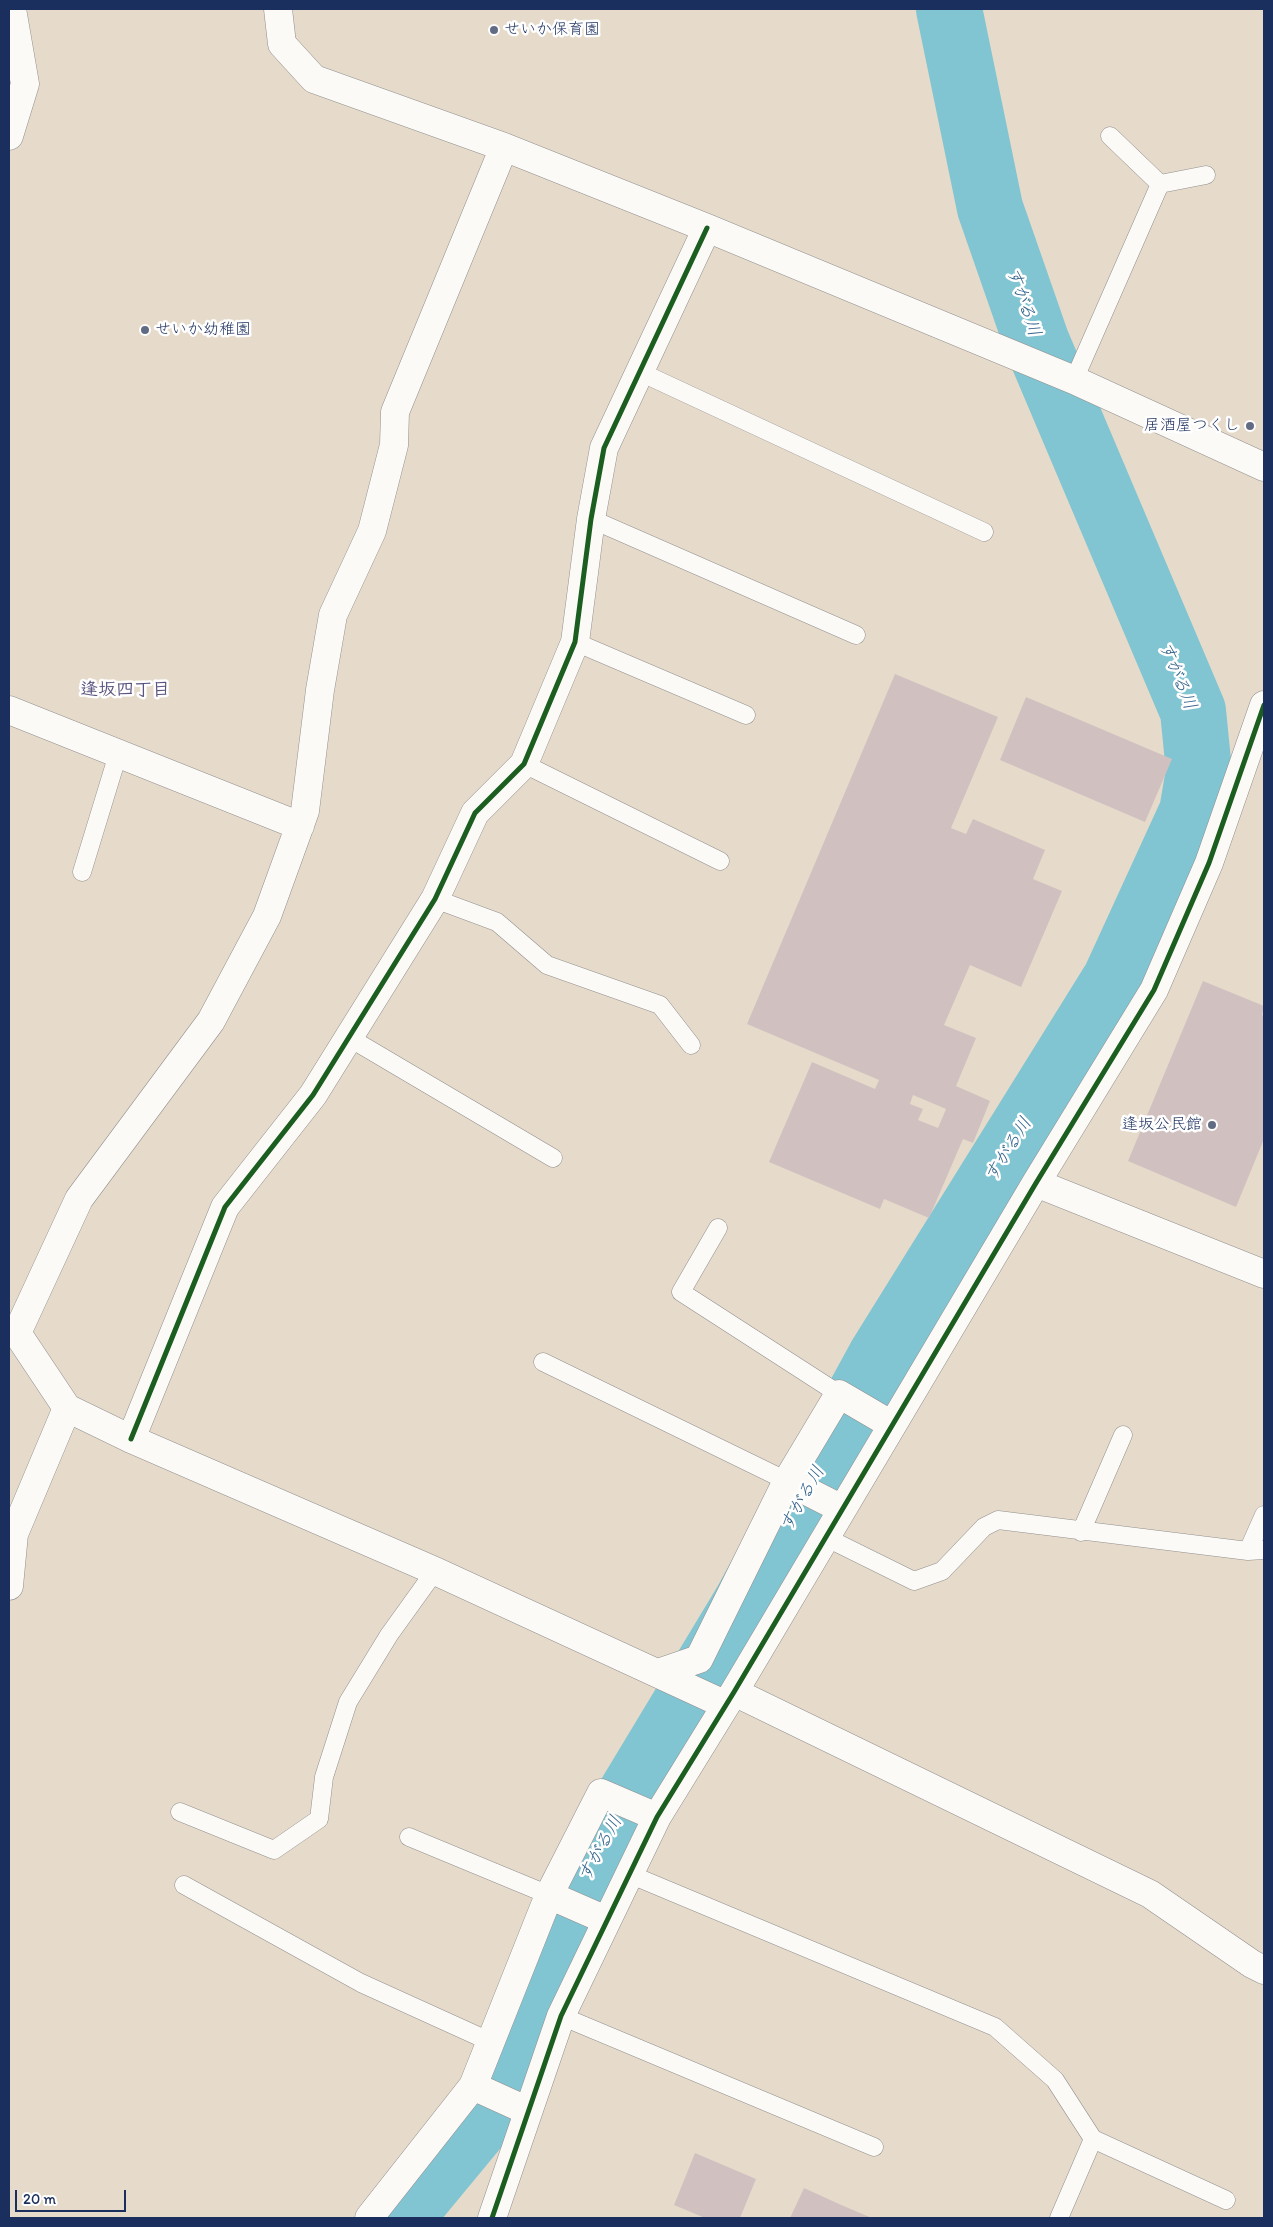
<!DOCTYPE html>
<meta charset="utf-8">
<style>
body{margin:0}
#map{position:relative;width:1273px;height:2227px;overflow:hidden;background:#e6dbca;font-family:Itim,sans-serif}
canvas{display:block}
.frame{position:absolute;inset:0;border:10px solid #1b2f5e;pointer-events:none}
.scale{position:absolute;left:15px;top:2190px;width:111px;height:22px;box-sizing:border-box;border:2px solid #1b2f5e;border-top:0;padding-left:6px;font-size:15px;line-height:18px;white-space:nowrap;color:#1b2f5e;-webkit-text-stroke:4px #fff;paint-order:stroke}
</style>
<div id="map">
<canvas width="1273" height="2227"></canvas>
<div class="frame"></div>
<div class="scale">20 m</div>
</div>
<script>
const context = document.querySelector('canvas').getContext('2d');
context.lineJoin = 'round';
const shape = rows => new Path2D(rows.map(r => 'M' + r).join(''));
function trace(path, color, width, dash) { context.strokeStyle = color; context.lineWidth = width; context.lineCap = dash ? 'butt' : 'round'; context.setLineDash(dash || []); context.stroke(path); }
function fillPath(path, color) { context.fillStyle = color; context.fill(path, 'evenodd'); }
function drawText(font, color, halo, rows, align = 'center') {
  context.font = font + ' Itim,"Klee One",sans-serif'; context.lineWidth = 5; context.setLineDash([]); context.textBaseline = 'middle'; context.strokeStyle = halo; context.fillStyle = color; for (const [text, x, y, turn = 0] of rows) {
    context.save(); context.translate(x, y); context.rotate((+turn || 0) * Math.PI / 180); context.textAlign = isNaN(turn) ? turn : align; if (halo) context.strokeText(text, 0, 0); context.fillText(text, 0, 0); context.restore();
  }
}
trace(shape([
 [400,2218,477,2125,597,1850,746,1603,880,1358,1115,980,1192,812,1199,771,1193,711,1037,343,990,208,949,9]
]), '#81c5d2', 66);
fillPath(shape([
 [895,674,998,717,951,828,966,834,973,819,1045,850,1033,879,1062,891,1021,987,970,965,944,1025,976,1038,956,1086,990,1101,973,1143,963,1139,929,1218,884,1199,880,1209,769,1162,812,1062,875,1089,879,1080,747,1024],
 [913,1095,946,1109,938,1128,918,1120,923,1109,910,1104],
 [1026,697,1172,759,1145,822,1000,760],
 [1203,981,1264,1006,1262,1015,1264,1016,1264,1139,1236,1207,1128,1161],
 [695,2153,756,2179,740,2218,705,2218,674,2205],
 [804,2188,839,2204,872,2218,790,2218]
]), '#d0c1c0');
const service = shape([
 [1160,184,1206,175],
 [640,372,984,532],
 [1074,380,1160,184,1110,136],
 [591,519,856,635],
 [575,642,746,715],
 [524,764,720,861],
 [82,872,118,754],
 [435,899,497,922,547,965,660,1005,691,1045],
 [348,1037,553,1158],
 [718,1228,681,1292,839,1394],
 [543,1362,787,1481],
 [1081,1532,1123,1435],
 [825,1537,914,1581,942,1571,984,1527,998,1520,1248,1551,1264,1550],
 [1248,1551,1264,1515],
 [180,1812,274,1850,319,1819,324,1777,348,1702,389,1635,435,1571],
 [409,1837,549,1895],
 [629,1874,995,2027,1055,2080,1093,2139,1226,2200],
 [184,1885,361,1983,491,2042],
 [561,2016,874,2147],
 [1059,2218,1093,2139]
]);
const minor = shape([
 [278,9,282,44,314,79,504,147,707,228,1074,380,1264,467],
 [9,136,25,84,12,9],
 [9,710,300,826],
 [1036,1183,1264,1274],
 [9,1330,17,1333,67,1408,131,1439,435,1571,726,1705],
 [17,1333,79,1199,211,1021,267,916,305,811,320,690,333,615,372,531,394,445,395,412,504,147],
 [131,1439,225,1207,313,1095,435,899,475,813,524,764,575,642,591,519,604,448,707,228],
 [787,1481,842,1509],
 [9,1586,14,1534,67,1408],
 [658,1673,699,1659,787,1481,839,1394,892,1425],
 [734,1692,1150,1894,1252,1964,1264,1970],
 [549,1895,606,1920],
 [473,2086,528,2111],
 [369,2218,473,2086,549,1895,601,1793,657,1817],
 [492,2218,561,2016,657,1817,734,1692,1036,1183,1154,990,1209,863,1264,705]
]);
trace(service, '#918f8e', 19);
trace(minor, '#918f8e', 29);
trace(service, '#fbfaf7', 18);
trace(minor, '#fbfaf7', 28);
trace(shape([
 [131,1439,225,1207,313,1095,435,899,475,813,524,764,575,642,591,519,604,448,707,228],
 [492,2218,561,2016,657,1817,734,1692,1036,1183,1154,990,1209,863,1264,705]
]), '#1b5e20', 5);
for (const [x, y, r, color] of [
 [494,30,5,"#626b84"],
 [145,330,5,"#626b84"],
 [1250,426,5,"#626b84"],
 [1212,1125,5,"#626b84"]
]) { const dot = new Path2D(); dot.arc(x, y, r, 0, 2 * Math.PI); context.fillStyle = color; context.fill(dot); trace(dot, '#fff', 2); }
drawText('16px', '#1b2f5e', '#fff', [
 ["せいか保育園",504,30],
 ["せいか幼稚園",155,330],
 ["居酒屋つくし",1240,426,"right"],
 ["逢坂公民館",1202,1125,"right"]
], 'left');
drawText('italic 18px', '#306088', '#fff', [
 ["すがる川",1023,302,71],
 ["すがる川",1177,676,68],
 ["すがる川",1009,1150,-58],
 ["すがる川",803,1499,-61],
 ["すがる川",601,1849,-62]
]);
drawText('bold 18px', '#5a557f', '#fff', [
 ["逢坂四丁目",125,690]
]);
</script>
